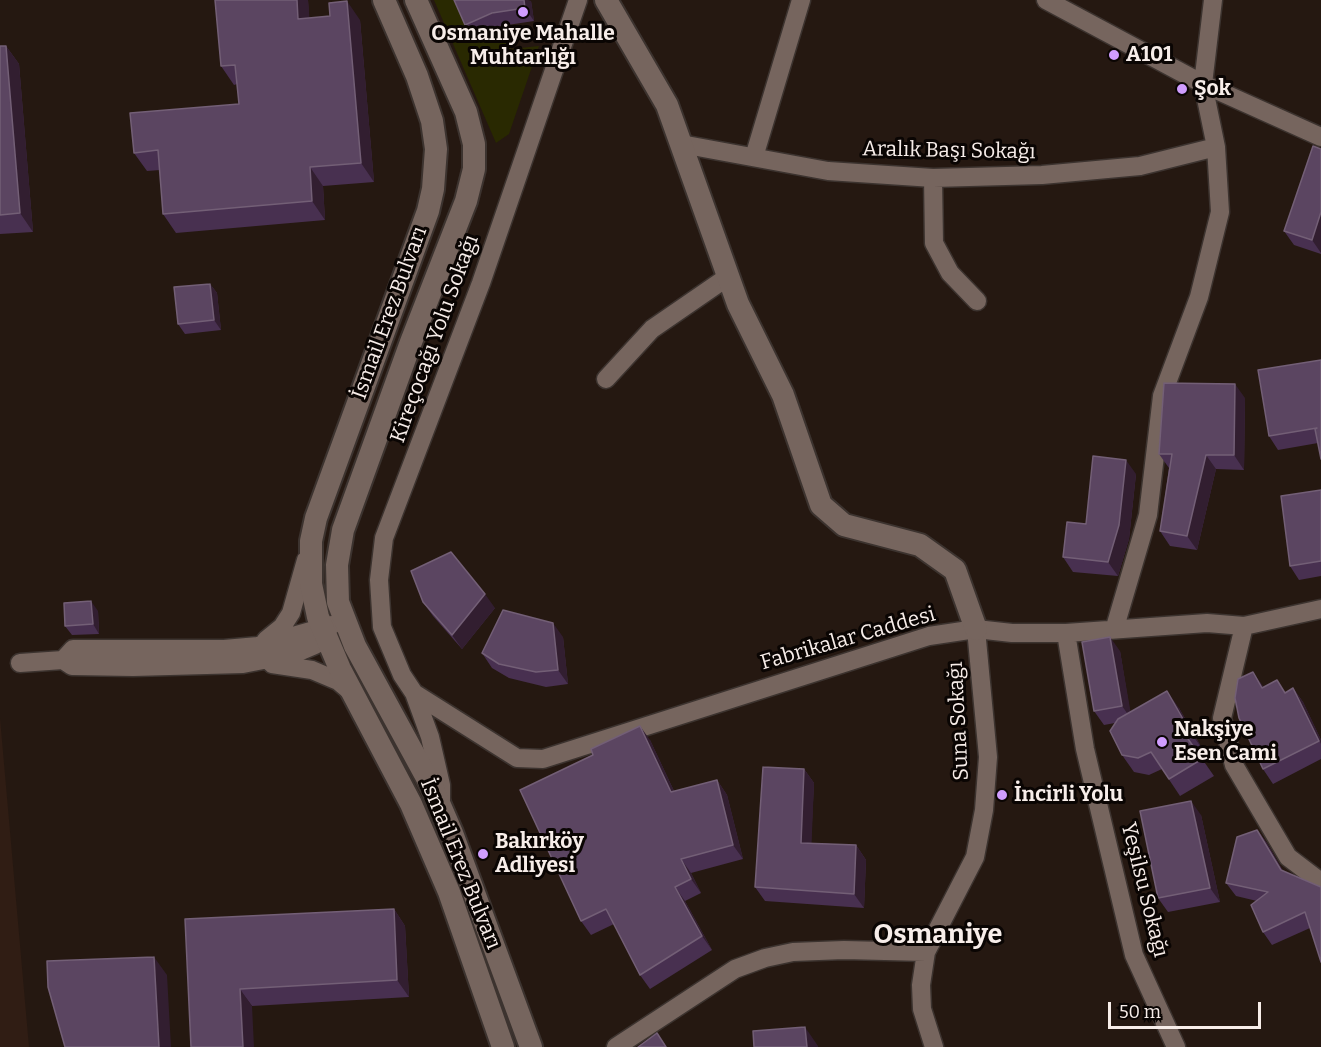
<!DOCTYPE html>
<meta charset="utf-8">
<style>
body{margin:0}
#map{position:relative;width:1321px;height:1047px;overflow:hidden;background:#251811;font-family:Bitter,serif}
canvas{display:block}
.scale{position:absolute;left:1108px;top:1002px;width:153px;height:27px;box-sizing:border-box;border:3px solid #f7ede9;border-top:0;padding-left:8px;font-size:18px;line-height:21px;white-space:nowrap;color:#f7ede9;-webkit-text-stroke:4px #0a0503;paint-order:stroke}
</style>
<div id="map">
<canvas width="1321" height="1047"></canvas>
<div class="scale">50 m</div>
</div>
<script>
const context = document.querySelector('canvas').getContext('2d');
context.lineJoin = 'round';
function fillPath(path, color) { context.fillStyle = color; context.fill(path, 'evenodd'); }
const shape = rows => new Path2D(rows.map(r => 'M' + r).join(''));
function trace(path, color, width, dash) { context.strokeStyle = color; context.lineWidth = width; context.lineCap = dash ? 'butt' : 'round'; context.setLineDash(dash || []); context.stroke(path); }
function drawText(font, color, halo, rows, align = 'center') {
  context.font = font + ' Bitter,serif'; context.lineWidth = 6; context.setLineDash([]); context.textBaseline = 'middle'; context.strokeStyle = halo; context.fillStyle = color; for (const [text, x, y, turn = 0] of rows) {
    context.save(); context.translate(x, y); context.rotate((+turn || 0) * Math.PI / 180); context.textAlign = isNaN(turn) ? turn : align; if (halo) context.strokeText(text, 0, 0); context.fillText(text, 0, 0); context.restore();
  }
}
fillPath(shape([
 [0,718,29,1047,0,1047]
]), '#301d14');
fillPath(shape([
 [434,0,506,0,510,21,511,49,539,46,509,134,496,143]
]), '#292901');
const minor = shape([
 [1046,0,1203,84,1321,137],
 [681,144,828,171,933,178,1042,175,1140,166,1216,147],
 [754,157,801,0],
 [933,178,934,243,950,273,977,301],
 [606,379,652,329,729,276],
 [1244,626,1222,718,1234,765,1288,857,1321,882],
 [1115,627,1148,515,1162,396,1199,297,1220,212,1216,147,1203,84,1213,0],
 [1066,633,1085,749,1134,955,1176,1047],
 [266,640,282,627,291,613,306,560],
 [63,660,73,649,224,649,258,646,332,625],
 [20,663,63,660,72,666,133,667,243,664,294,654,315,645,323,629],
 [272,664,312,670,338,681,351,692],
 [414,693,517,758,543,759,929,636,976,629,1012,633,1066,633,1207,623,1244,626,1321,609],
 [441,801,441,785,430,737,414,693,402,675,382,627,379,580,384,538,481,283,578,0],
 [616,1047,735,969,765,958,793,952,844,950,926,952],
 [934,1047,922,1009,921,985,926,952,975,857,984,810,988,757,976,629]
]);
const tertiary = shape([
 [384,0,417,76,432,121,436,149,433,189,428,211,316,518,311,541,311,584,318,617,340,669,411,804,449,892,503,1047],
 [416,0,466,112,474,144,474,169,466,201,411,342,343,530,337,565,338,602,355,646,433,789,452,833,531,1047],
 [606,0,667,105,738,304,783,395,821,505,844,525,920,545,955,570,976,629]
]);
trace(minor, '#3c332f', 21);
trace(tertiary, '#3c332f', 26);
trace(minor, '#76655e', 18);
trace(tertiary, '#76655e', 22);
fillPath(shape([
 [215,0,308,0,309,18,360,20,374,182,323,186,325,220,176,233,163,214,160,170,147,171,134,153,239,104,237,84,234,85,221,66],
 [524,0,531,1,534,21,501,26,474,38,465,25],
 [0,46,6,46,19,64,33,232,0,234],
 [1321,149,1321,254,1294,245,1284,231],
 [210,284,217,293,221,330,185,334,178,324],
 [1321,360,1318,443,1278,450,1269,436],
 [1245,398,1244,470,1216,469,1197,550,1170,546,1160,531,1169,468,1159,454],
 [1136,474,1129,539,1118,576,1073,572,1063,557,1086,524],
 [1321,490,1321,576,1299,580,1290,566],
 [423,602,495,608,462,649,433,616],
 [98,611,99,634,72,635,65,626],
 [563,637,568,684,546,687,509,678,492,668,482,653],
 [1120,651,1130,712,1179,708,1203,750,1198,753,1214,776,1180,796,1162,769,1149,775,1134,772,1122,755,1115,723,1104,725,1094,711],
 [1264,687,1286,692,1293,688,1303,702,1321,740,1321,759,1273,784,1263,769],
 [650,740,674,791,717,780,727,795,743,859,691,873,701,893,685,901,712,950,650,989,640,975,614,924,591,935,581,921],
 [804,769,814,783,811,843,856,845,866,860,864,908,765,901,755,887],
 [1201,815,1220,902,1168,912,1158,898],
 [1257,830,1267,843,1283,871,1321,887,1310,928,1272,945,1263,932,1257,901,1236,896,1226,883],
 [394,909,405,926,409,997,252,1006,185,919]
]), '#483050');
fillPath(shape([
 [297,0,308,0,311,37,298,19],
 [524,0,531,1,534,21,525,8],
 [347,1,360,20,374,182,361,163],
 [6,46,19,64,33,232,20,213],
 [310,167,323,186,325,220,312,201],
 [1321,212,1321,253,1312,240],
 [210,284,217,293,221,330,214,320],
 [1235,384,1245,398,1244,470,1234,455],
 [1206,455,1216,469,1197,550,1187,536],
 [1126,460,1136,474,1129,539,1118,576,1108,562],
 [485,594,495,608,462,649,452,635],
 [91,601,98,611,99,634,93,624],
 [553,623,563,637,568,684,558,670],
 [1110,637,1120,651,1132,720,1122,706],
 [1253,672,1263,686,1272,702,1262,688],
 [1293,688,1303,702,1321,740,1321,744],
 [1167,691,1179,708,1203,750,1191,733],
 [640,726,650,740,681,806,671,792],
 [804,769,814,783,811,857,801,843],
 [717,780,727,795,743,859,733,845],
 [1191,801,1201,815,1220,902,1210,888],
 [1257,830,1267,843,1290,883,1281,870],
 [856,845,866,860,864,908,854,894],
 [681,859,691,873,701,893,691,879],
 [675,887,685,901,712,950,702,936],
 [394,909,405,926,409,997,397,980],
 [154,957,167,975,171,1047,159,1047],
 [240,989,252,1006,254,1047,243,1047],
 [805,1027,818,1046,818,1047,807,1047]
]), '#321e30');
const building = shape([
 [215,0,297,0,298,19,330,16,329,3,347,1,361,163,310,167,312,201,163,214,158,150,134,153,130,113,239,104,235,65,221,66,215,0],
 [454,0,524,0,525,8,492,13,465,25,454,0],
 [0,46,6,46,20,213,0,215,0,46],
 [1313,146,1321,149,1321,212,1312,240,1284,231,1313,146],
 [210,284,214,320,178,324,174,287,210,284],
 [1321,360,1321,459,1315,429,1317,428,1269,436,1258,370,1321,360],
 [1164,383,1235,384,1234,455,1206,455,1187,536,1160,531,1172,454,1159,454,1164,383],
 [1093,456,1126,460,1119,525,1108,562,1063,557,1067,522,1086,524,1093,456],
 [1321,490,1321,561,1290,566,1281,496,1321,490],
 [451,552,485,594,452,635,423,602,411,571,451,552],
 [91,601,93,624,65,626,64,603,91,601],
 [503,610,553,623,558,670,536,672,499,664,482,653,503,610],
 [1110,637,1122,706,1094,711,1082,642,1110,637],
 [1253,672,1262,688,1277,680,1285,693,1293,688,1319,741,1263,769,1239,718,1235,698,1238,679,1253,672],
 [1167,691,1191,733,1186,736,1202,759,1169,779,1151,752,1138,758,1122,755,1110,731,1118,719,1167,691],
 [640,726,671,792,717,780,733,845,681,859,691,879,675,887,702,936,640,975,606,909,581,921,520,790,593,755,591,749,640,726],
 [763,767,804,769,801,843,856,845,854,894,755,887,763,767],
 [1191,801,1210,888,1158,898,1140,811,1191,801],
 [1257,830,1281,870,1321,887,1321,962,1305,912,1263,932,1251,905,1268,892,1226,883,1237,837,1257,830],
 [394,909,397,980,240,989,243,1047,191,1047,185,919,394,909],
 [154,957,159,1047,65,1047,48,987,47,961,154,957],
 [805,1027,807,1047,754,1047,753,1031,805,1027],
 [657,1033,666,1047,638,1047,657,1033]
]);
fillPath(building, '#5b4561');
trace(building, '#735f76', 1.5);
for (const [x, y, r, color] of [
 [523,12,6,"#d09dfe"],
 [1114,55,6,"#d09dfe"],
 [1182,89,6,"#d09dfe"],
 [1162,742,6,"#d09dfe"],
 [1002,795,6,"#d09dfe"],
 [483,854,6,"#d09dfe"]
]) { const dot = new Path2D(); dot.arc(x, y, r, 0, 2 * Math.PI); context.fillStyle = color; context.fill(dot); trace(dot, '#0a0503', 2); }
drawText('bold 21px', '#f7ede9', '#0a0503', [
 ["Osmaniye Mahalle",523,34,"center"],
 ["Muhtarlığı",523,58,"center"],
 ["A101",1126,55],
 ["Şok",1194,89],
 ["Nakşiye",1174,730],
 ["Esen Cami",1174,754],
 ["İncirli Yolu",1014,795],
 ["Bakırköy",495,842],
 ["Adliyesi",495,866]
], 'left');
drawText('21px', '#f7ede9', '#0a0503', [
 ["Aralık Başı Sokağı",949,151,1],
 ["İsmail Erez Bulvarı",390,313,-70],
 ["Kireçocağı Yolu Sokağı",435,339,-70],
 ["Fabrikalar Caddesi",848,639,-16],
 ["Suna Sokağı",959,721,-93],
 ["İsmail Erez Bulvarı",460,864,68],
 ["Yeşilsu Sokağı",1144,890,76]
]);
drawText('bold 27px', '#f7ede9', '#0a0503', [
 ["Osmaniye",938,935]
]);
</script>
